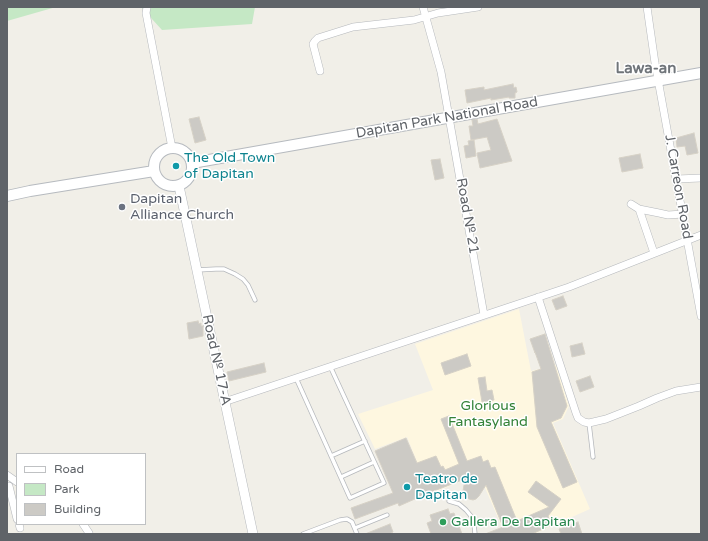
<!DOCTYPE html>
<meta charset="utf-8">
<style>
body{margin:0}
#map{position:relative;width:708px;height:541px;overflow:hidden;background:#f1efe8;font-family:"Varela Round",sans-serif}
canvas{display:block}
.frame{position:absolute;inset:0;border:8px solid #5f6368;pointer-events:none}
.legend{position:absolute;left:16px;top:453px;width:130px;height:72px;box-sizing:border-box;background:#fff;border:1px solid #bfc1c3;margin:0;padding:5px 7px;list-style:none;font-size:12px;color:#5f6368}
.legend li{display:flex;align-items:center;gap:8px;height:20px}
.legend b{width:20px;border:1px solid #bfc1c3}
</style>
<div id="map">
<canvas width="708" height="541"></canvas>
<div class="frame"></div>
<ul class="legend">
<li><b style="height:5px;background:#fff"></b>Road</li>
<li><b style="height:11px;background:#c5e8c5"></b>Park</li>
<li><b style="height:11px;background:#cccac5"></b>Building</li>
</ul>
</div>
<script>
const context = document.querySelector('canvas').getContext('2d');
context.lineJoin = 'round';
function fillPath(path, color) { context.fillStyle = color; context.fill(path, 'evenodd'); }
const shape = rows => new Path2D(rows.map(r => 'M' + r).join(''));
function trace(path, color, width, dash) { context.strokeStyle = color; context.lineWidth = width; context.lineCap = dash ? 'butt' : 'round'; context.setLineDash(dash || []); context.stroke(path); }
function drawText(font, color, halo, rows, align = 'center') {
  context.font = font + ' "Varela Round",sans-serif'; context.lineWidth = 3; context.setLineDash([]); context.textBaseline = 'middle'; context.strokeStyle = halo; context.fillStyle = color; for (const [text, x, y, turn = 0] of rows) {
    context.save(); context.translate(x, y); context.rotate((+turn || 0) * Math.PI / 180); context.textAlign = isNaN(turn) ? turn : align; if (halo) context.strokeText(text, 0, 0); context.fillText(text, 0, 0); context.restore();
  }
}
fillPath(shape([
 [519,309,531,371,556,365,569,406,563,419,553,423,590,509,534,534,505,534,479,474,430,494,407,437,375,449,358,414,433,390,415,344]
]), '#fef7e0');
fillPath(shape([
 [7,7,56,7,7,21],
 [141,7,255,7,252,24,162,30]
]), '#c5e8c5');
const building = shape([
 [513,84,514,88,516,87,517,92,515,93,515,98,509,98,509,97,491,100,491,98,467,103,465,90,484,87,484,90,513,84],
 [199,117,206,140,195,143,189,119,199,117],
 [477,119,478,124,497,119,512,161,480,168,477,153,491,150,487,137,471,140,469,126,473,126,472,120,477,119],
 [694,133,698,153,687,155,685,146,677,147,676,138,694,133],
 [474,140,476,156,466,158,464,146,469,145,468,141,474,140],
 [640,154,643,168,622,172,619,158,640,154],
 [440,159,444,178,435,180,431,160,440,159],
 [563,296,567,306,556,310,552,300,563,296],
 [198,321,199,324,201,323,201,326,203,326,203,336,189,339,187,323,198,321],
 [545,334,567,406,561,418,551,422,577,482,563,488,537,427,532,372,541,369,535,352,535,353,530,339,545,334],
 [582,343,585,354,572,357,570,346,582,343],
 [467,354,471,366,445,375,441,363,467,354],
 [264,363,266,372,229,381,227,372,264,363],
 [590,376,594,387,580,392,576,381,590,376],
 [485,377,487,391,492,390,494,400,482,402,478,378,485,377],
 [449,416,467,461,481,456,483,462,488,460,491,468,495,467,517,521,549,507,528,492,536,481,561,499,548,516,552,525,532,534,485,534,503,527,486,485,479,496,476,499,473,500,469,499,466,497,463,491,465,479,426,494,399,506,398,503,355,519,351,508,393,493,375,451,406,438,417,463,436,456,441,467,443,466,445,470,459,464,441,419,449,416],
 [448,509,450,514,454,513,462,534,431,534,427,523,432,521,430,515,448,509],
 [578,522,582,534,561,534,559,529,578,522],
 [390,524,393,532,389,534,365,534,390,524]
]);
fillPath(building, '#cccac5');
trace(building, '#d6d1c6', 1);
const service = shape([
 [197,270,216,269,224,269,235,274,243,279,248,285,255,300],
 [296,378,350,498,384,483,330,366],
 [589,423,593,457],
 [331,456,365,441],
 [341,477,374,462],
 [449,501,459,504,466,510,471,516,474,524,475,534],
 [355,528,387,515],
 [303,534,340,520,347,519,352,522,357,534]
]);
const minor = shape([
 [147,7,146,13,172,148],
 [423,7,441,72,484,315],
 [647,7,655,63,701,316],
 [320,71,313,44,315,41,318,38,353,27,414,20,438,13,478,7],
 [677,179,701,178],
 [631,204,639,209,659,213,668,215,683,214],
 [639,209,654,253],
 [538,297,576,413,578,418,584,422,589,423,606,419,639,406,657,398,676,391,701,387],
 [224,402,569,287,701,235],
 [7,475,17,482],
 [9,486,17,519],
 [19,524,20,528],
 [83,524,89,533]
]);
const tertiary = shape([
 [179,186,253,534]
]);
const secondary = shape([
 '154 167a19 19 0 1 1 38 0a19 19 0 1 1-38 0Z',
 [192,163,701,73],
 [7,196,30,191,154,171]
]);
trace(service, '#b5b8bc', 5);
trace(minor, '#b5b8bc', 8);
trace(tertiary, '#b5b8bc', 10);
trace(secondary, '#b6babf', 12);
trace(service, '#fff', 3.5);
trace(minor, '#fff', 7);
trace(tertiary, '#fff', 9);
trace(secondary, '#fff', 10);
for (const [x, y, r, color] of [
 [176,166,4,"#0f9aa8"],
 [122,207,4,"#6b7280"],
 [407,487,4,"#0f9aa8"],
 [443,522,4,"#2e9e5b"]
]) { const dot = new Path2D(); dot.arc(x, y, r, 0, 2 * Math.PI); context.fillStyle = color; context.fill(dot); trace(dot, '#fff', 1.5); }
drawText('14px', '#5f6368', '#fff', [
 ["Dapitan Park National Road",447,118,-10],
 ["J. Carreon Road",678,187,80],
 ["Road № 21",467,216,80],
 ["Road № 17-A",216,360,78]
]);
drawText('14px', '#0d838f', '#fff', [
 ["The Old Town",184,158],
 ["of Dapitan",184,174],
 ["Teatro de",415,479],
 ["Dapitan",415,495]
], 'left');
drawText('14px', '#5b616d', '#fff', [
 ["Dapitan",130,199],
 ["Alliance Church",130,215]
], 'left');
drawText('14px', '#348238', '#fff', [
 ["Glorious",488,406],
 ["Fantasyland",488,422]
]);
drawText('14px', '#27864d', '#fff', [
 ["Gallera De Dapitan",451,522]
], 'left');
drawText('bold 15px', '#70757a', '#fff', [
 ["Lawa-an",646,69]
]);
</script>
